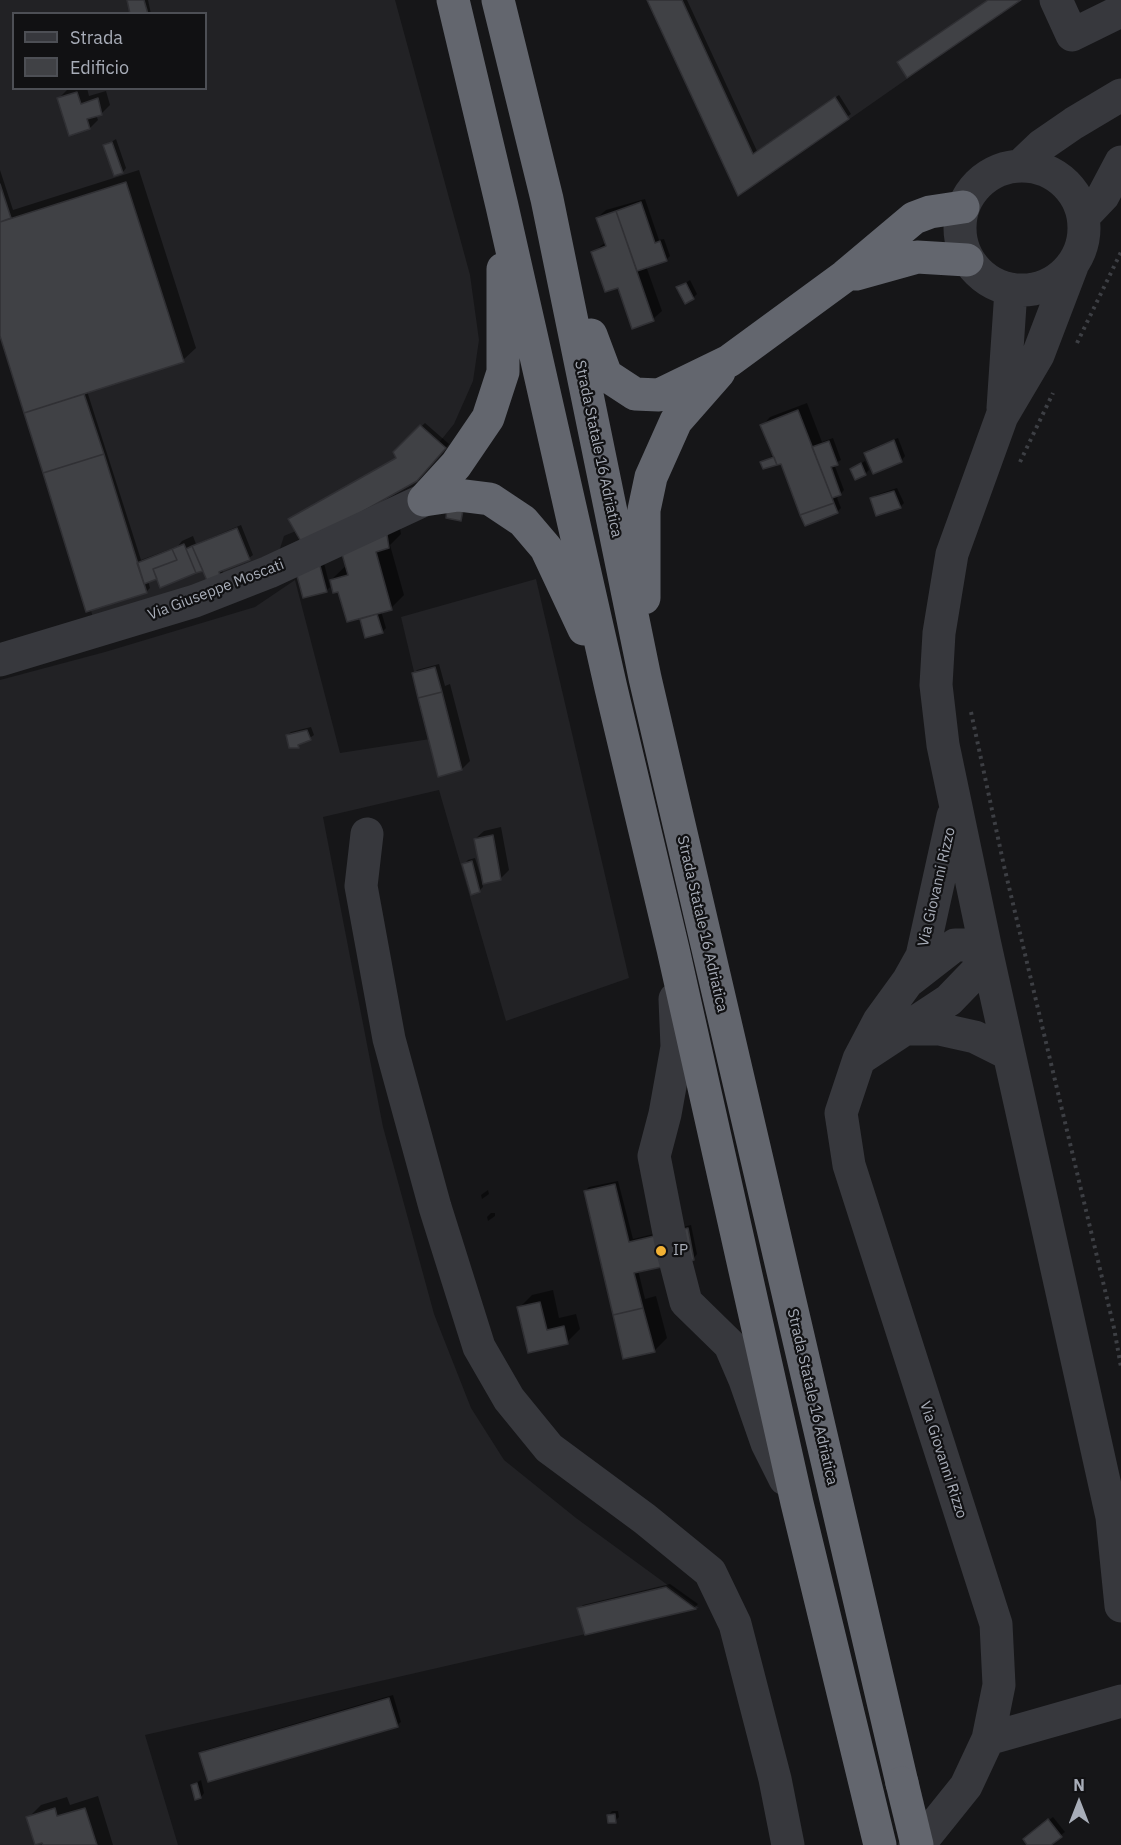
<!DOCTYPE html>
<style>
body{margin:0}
#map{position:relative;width:1121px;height:1845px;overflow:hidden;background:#161618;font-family:"IBM Plex Sans",sans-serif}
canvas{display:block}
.legend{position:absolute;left:12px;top:12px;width:195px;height:78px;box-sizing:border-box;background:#111113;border:2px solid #4d4f55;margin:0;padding:8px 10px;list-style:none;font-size:18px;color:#a8adb8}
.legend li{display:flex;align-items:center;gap:12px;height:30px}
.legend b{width:30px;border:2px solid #4d4f55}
.north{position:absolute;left:1049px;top:1773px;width:60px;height:60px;-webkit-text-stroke:4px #111113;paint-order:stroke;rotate:0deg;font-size:16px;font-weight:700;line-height:24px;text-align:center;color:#a8adb8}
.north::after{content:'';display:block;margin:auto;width:21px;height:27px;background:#a8adb8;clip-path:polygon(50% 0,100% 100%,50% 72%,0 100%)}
</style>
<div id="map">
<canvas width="1121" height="1845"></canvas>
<ul class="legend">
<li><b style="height:8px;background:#37383d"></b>Strada</li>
<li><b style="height:16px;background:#404145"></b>Edificio</li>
</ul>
<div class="north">N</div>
</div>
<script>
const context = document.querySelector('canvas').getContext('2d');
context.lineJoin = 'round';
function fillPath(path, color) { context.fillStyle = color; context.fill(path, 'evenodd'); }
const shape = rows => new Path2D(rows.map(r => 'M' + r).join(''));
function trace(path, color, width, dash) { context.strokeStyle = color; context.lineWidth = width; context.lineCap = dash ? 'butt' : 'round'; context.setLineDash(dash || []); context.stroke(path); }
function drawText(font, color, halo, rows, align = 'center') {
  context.font = font + ' "IBM Plex Sans",sans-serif'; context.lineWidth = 4.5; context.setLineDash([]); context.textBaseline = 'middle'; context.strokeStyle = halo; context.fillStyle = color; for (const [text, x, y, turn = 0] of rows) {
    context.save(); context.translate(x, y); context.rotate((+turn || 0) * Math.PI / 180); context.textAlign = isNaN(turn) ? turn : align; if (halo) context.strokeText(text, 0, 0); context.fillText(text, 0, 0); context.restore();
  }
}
fillPath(shape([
 [0,0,395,0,470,275,479,340,473,381,454,424,405,485,284,536,277,558,94,620,0,337],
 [14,14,206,14,206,88,14,88],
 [652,0,1020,0,745,192],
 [536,579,629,978,506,1021,439,790,323,817,383,1127,434,1314,471,1408,504,1460,576,1518,699,1608,145,1735,178,1845,0,1845,0,680,105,652,255,607,295,580,340,753,430,739,401,617]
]), '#222225');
fillPath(shape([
 [129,0,148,0,151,14,132,14],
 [649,0,687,0,757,151,839,95,851,114,739,193],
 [72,88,87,88,89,96,106,91,110,105,102,113,96,115,98,120,90,128,59,98,67,90],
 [116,139,126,168,123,172,105,146],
 [0,170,13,210,139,170,196,348,183,360,87,391,141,560,178,546,182,541,193,536,196,544,241,525,253,555,249,558,222,569,224,574,209,581,204,569,158,577,148,581,150,588,146,592,87,610,0,331],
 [645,199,659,240,664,239,670,256,666,260,646,266,662,311,653,319,633,327,618,286,593,252,606,242,597,218,606,210],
 [690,280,697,294,693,298,678,288],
 [807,403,822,442,833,438,841,460,834,464,844,490,837,498,841,508,837,512,781,462,762,462,774,455,762,426,770,417],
 [425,423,449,444,421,476,290,519,398,457,395,452],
 [898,438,905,456,902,460,874,472,866,453,870,449],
 [865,461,869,470,865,474,852,469],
 [897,488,904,503,900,507,872,499,876,495],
 [398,516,401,534,390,545,404,595,391,608,381,611,386,628,382,632,361,619,365,616,331,580],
 [323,559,330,587,326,591,304,596],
 [439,664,445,686,450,684,470,761,462,769,414,674,417,670],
 [311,727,314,735,298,746,287,735,291,732],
 [501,827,509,870,500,879,482,882,483,887,479,891,464,864,468,860,475,858,480,874,482,873,475,839,484,831],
 [618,1181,633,1239,691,1225,697,1254,694,1258,638,1270,645,1299,656,1296,667,1338,654,1351,585,1191,589,1187],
 [488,1190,489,1194,482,1199,481,1195],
 [491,1213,495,1213,495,1216,488,1221,487,1217],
 [553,1290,559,1318,576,1314,580,1329,567,1342,529,1351,519,1308,532,1295],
 [670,1584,698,1604,695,1607,586,1633,579,1609,583,1605],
 [393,1695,401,1722,397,1725,201,1754,205,1750],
 [201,1780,204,1793,201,1797,193,1785],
 [98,1796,113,1845,44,1845,28,1818,41,1805,67,1797,70,1805],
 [612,1811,618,1811,619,1817,615,1821,609,1815],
 [1053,1817,1065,1832,1048,1845,1029,1845,1028,1836]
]), '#0007');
const building = shape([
 [127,0,144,0,148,14,130,14,127,0],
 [647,0,682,0,753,154,835,97,849,119,738,196,647,0],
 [988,0,1021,0,907,78,897,62,988,0],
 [77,92,81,104,98,98,102,115,87,119,90,129,69,136,57,98,77,92],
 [112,142,123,173,114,176,103,145,112,142],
 [126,182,184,362,24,413,0,336,0,222,126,182],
 [0,184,11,218,0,222,0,184],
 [641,202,655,243,660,241,667,261,637,271,616,211,641,202],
 [616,211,654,321,632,329,618,288,605,292,591,252,606,246,596,218,616,211],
 [686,283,694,299,685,304,676,287,686,283],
 [84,394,104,454,43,473,24,413,84,394],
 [798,410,834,503,800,515,781,464,777,465,760,425,798,410],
 [420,425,446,448,417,481,303,545,288,519,396,458,393,452,420,425],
 [894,440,902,462,873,474,864,453,894,440],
 [829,441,838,465,831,467,841,495,832,498,812,447,829,441],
 [104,454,147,593,86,612,43,473,104,454],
 [774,457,777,465,763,469,760,462,774,457],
 [861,463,866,475,855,480,850,469,861,463],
 [894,491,901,508,876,516,870,498,894,491],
 [834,503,838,513,805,526,800,515,834,503],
 [447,508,463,510,461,521,446,518,447,508],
 [237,528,250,560,219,572,221,579,208,583,192,546,237,528],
 [386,528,389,548,376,552,392,610,347,622,338,592,333,593,330,580,348,575,340,547,386,528],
 [184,544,196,573,160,588,153,569,177,560,172,549,184,544],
 [192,546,203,571,196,573,186,549,192,546],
 [172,549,177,560,153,569,157,579,144,584,137,563,172,549],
 [319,562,327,592,303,598,297,576,319,562],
 [377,614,383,633,365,638,360,619,377,614],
 [435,667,442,692,418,698,412,673,435,667],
 [442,692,462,770,438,777,418,698,442,692],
 [307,730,311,740,298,745,299,748,289,748,286,735,307,730],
 [493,835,501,880,483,884,474,839,493,835],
 [472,861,480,892,471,895,462,864,472,861],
 [615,1184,629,1242,688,1228,694,1260,634,1273,643,1308,613,1315,584,1191,615,1184],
 [540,1302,547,1330,564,1326,568,1344,528,1353,517,1307,540,1302],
 [643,1308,655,1352,623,1359,613,1315,643,1308],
 [666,1587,696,1609,585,1635,577,1608,666,1587],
 [389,1698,398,1727,208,1782,199,1753,389,1698],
 [197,1783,201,1798,195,1800,191,1785,197,1783],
 [55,1808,57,1816,85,1808,97,1845,43,1845,42,1843,35,1845,26,1817,55,1808],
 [615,1814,616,1823,608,1823,607,1815,615,1814],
 [1048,1819,1062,1837,1051,1845,1027,1845,1023,1839,1048,1819]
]);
fillPath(building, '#404145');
trace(building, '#303034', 1.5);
trace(shape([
 [1077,343,1121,252],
 [1020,462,1053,393],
 [971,712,1004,866,1114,1328,1121,1367]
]), '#3d3f44', 4, [3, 4.5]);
trace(shape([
 [1056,0,1072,35,1121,11],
 [1021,165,1042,145,1074,123,1121,95],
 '960 228a62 62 0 1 1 124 0a62 62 0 1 1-124 0Z',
 [1084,216,1103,196,1121,162],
 [1072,266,1038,355,1002,416,952,554,939,633,936,685,943,745,985,945,1112,1517,1121,1606],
 [1003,408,1011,290],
 [0,660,195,601,269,572,424,500],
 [367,834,361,886,389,1039,435,1207,479,1347,509,1399,549,1448,645,1519,710,1572,735,1624,775,1779,788,1845],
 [910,980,955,945,985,945],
 [675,999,677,1047,665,1114,654,1156,672,1248,686,1302,730,1345,745,1380,767,1443,785,1479],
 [906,1029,939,1029,975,1037,1009,1054],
 [861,1058,949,1000,977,971,985,945],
 [988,1739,1121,1701],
 [915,1845,925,1837,966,1786,988,1739,999,1685,996,1624,849,1165,841,1113,859,1059,879,1021,908,981,922,956,953,816]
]), '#37383d', 33);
trace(shape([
 [453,0,502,206,611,688,673,949,797,1503,880,1845],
 [498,0,547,199,645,678,902,1783],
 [856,274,917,257,967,260],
 [591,335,606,375,635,394,659,395,729,361,845,276,914,218,930,212,963,207],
 [424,500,456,465,488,418,503,372,503,269],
 [424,500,458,495,490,499,523,521,546,548,584,629],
 [644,598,644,510,651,477,676,421,719,372]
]), '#63666e', 33);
trace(shape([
 [902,1783,917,1845]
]), '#63666e', 33);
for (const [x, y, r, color] of [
 [661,1251,6,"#f2b134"]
]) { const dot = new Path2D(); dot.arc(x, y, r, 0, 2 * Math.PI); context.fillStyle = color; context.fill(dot); trace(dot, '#111113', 2); }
drawText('15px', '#a8adb8', '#111113', [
 ["Strada Statale 16 Adriatica",598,449,78],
 ["Via Giuseppe Moscati",216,590,-21],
 ["Via Giovanni Rizzo",937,887,-77],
 ["Strada Statale 16 Adriatica",702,924,77],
 ["Strada Statale 16 Adriatica",812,1397,77],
 ["Via Giovanni Rizzo",943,1460,72]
]);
drawText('15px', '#a8adb8', '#111113', [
 ["IP",673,1251]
], 'left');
</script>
